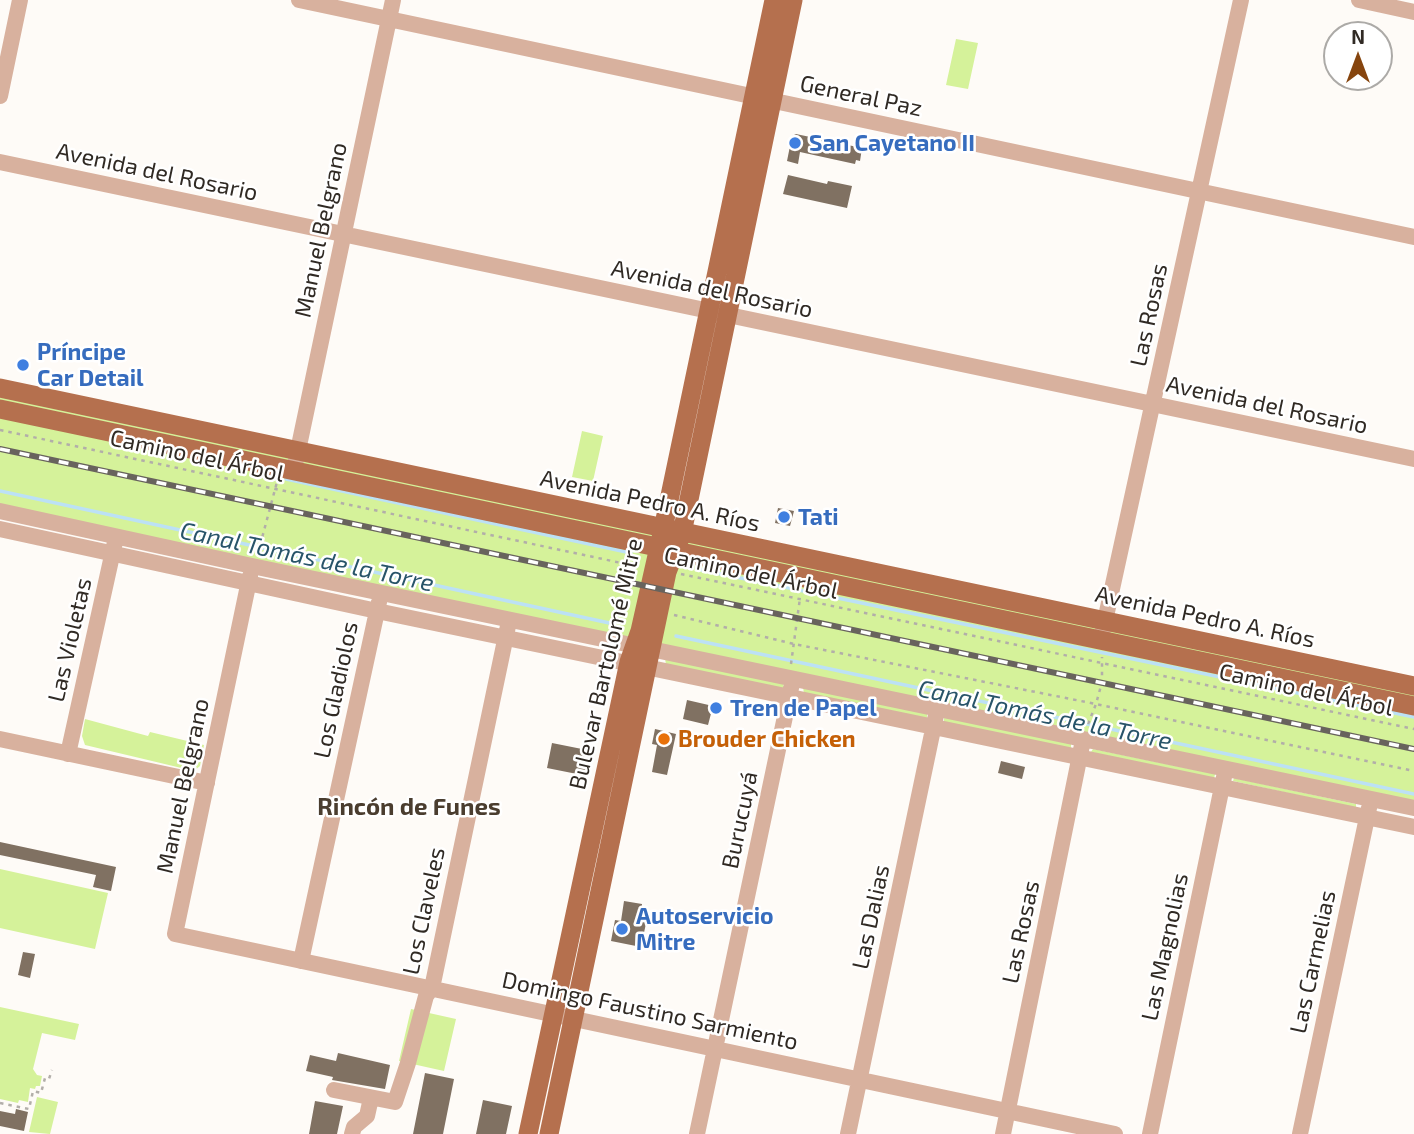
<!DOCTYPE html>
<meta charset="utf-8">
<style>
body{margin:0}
#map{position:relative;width:1414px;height:1134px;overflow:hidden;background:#fefbf7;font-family:"Exo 2",sans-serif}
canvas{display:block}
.north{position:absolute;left:1323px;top:21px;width:70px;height:70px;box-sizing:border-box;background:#fff;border:2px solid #acaaa7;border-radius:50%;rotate:0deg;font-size:19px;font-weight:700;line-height:28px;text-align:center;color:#302a24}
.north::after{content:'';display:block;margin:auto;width:24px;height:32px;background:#86450e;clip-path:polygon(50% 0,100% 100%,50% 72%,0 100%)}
</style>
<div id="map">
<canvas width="1414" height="1134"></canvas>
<div class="north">N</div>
</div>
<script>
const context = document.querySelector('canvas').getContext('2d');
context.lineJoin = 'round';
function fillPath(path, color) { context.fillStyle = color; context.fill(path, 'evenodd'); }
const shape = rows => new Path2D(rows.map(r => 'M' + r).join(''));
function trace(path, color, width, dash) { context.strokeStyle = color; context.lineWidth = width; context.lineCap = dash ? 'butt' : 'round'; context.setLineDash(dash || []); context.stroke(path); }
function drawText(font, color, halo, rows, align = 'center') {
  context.font = font + ' "Exo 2",sans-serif'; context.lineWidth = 5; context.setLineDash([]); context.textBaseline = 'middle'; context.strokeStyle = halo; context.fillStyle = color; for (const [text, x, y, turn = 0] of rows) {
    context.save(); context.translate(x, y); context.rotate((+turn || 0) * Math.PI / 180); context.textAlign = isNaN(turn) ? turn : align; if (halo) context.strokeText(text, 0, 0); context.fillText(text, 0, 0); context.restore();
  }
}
fillPath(shape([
 [956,39,978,43,968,89,946,85],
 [0,388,1414,686,1414,808,0,511],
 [582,431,603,436,593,481,572,477],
 [665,658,784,683,783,688,779,689,666,665],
 [803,687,927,714,927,718,804,694],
 [944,717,1071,744,1071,748,944,724],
 [85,719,148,736,150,732,204,745,200,766,194,771,85,745,82,736],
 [1093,749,1215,774,1214,779,1091,752],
 [1234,778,1356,804,1356,808,1233,781],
 [0,869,108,893,95,949,0,928],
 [0,1007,79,1024,75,1040,42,1033,33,1069,37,1075,42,1076,40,1086,36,1086,35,1089,30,1088,28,1102,19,1100,18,1103,0,1099],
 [411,1009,456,1019,444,1071,399,1061],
 [37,1097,58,1102,50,1134,29,1132]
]), '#d5f29a');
trace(shape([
 [259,473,269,475],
 [286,479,631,553],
 [0,491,614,624],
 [697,569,1414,717],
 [676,636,1414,794]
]), '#bce1f5', 3.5);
fillPath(shape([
 [796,134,862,148,860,161,856,160,855,164,800,152,798,164,787,161,792,136],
 [788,175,827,184,828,181,852,186,847,208,783,194],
 [778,508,794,511,790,526,775,523],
 [687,700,713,706,708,725,683,719],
 [655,729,676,734,667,775,652,772,657,745,652,744],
 [552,743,592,751,587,776,547,768],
 [1001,761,1025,767,1022,779,998,773],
 [0,842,116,867,111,891,93,887,96,875,0,855],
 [624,901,642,904,642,908,649,909,641,947,611,941,615,920,621,921],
 [23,952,35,954,30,978,18,975],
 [338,1053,390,1065,385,1089,332,1080,333,1077,306,1071,310,1055,336,1061],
 [425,1073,454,1079,443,1134,413,1134],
 [483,1100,512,1106,506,1134,476,1134],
 [315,1101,343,1106,337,1134,309,1134],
 [16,1109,28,1112,24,1131,0,1126,0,1111,15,1114]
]), '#807162');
trace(shape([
 [0,430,640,567],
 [258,553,277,482],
 [681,574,1414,729],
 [674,615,794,644,1096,704,1414,771],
 [791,664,800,598],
 [1088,724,1096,704,1102,682,1102,657],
 [0,1103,29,1109,33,1091,41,1093,45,1078,49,1079,52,1070]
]), '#b2aea9', 2.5, [3.5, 5]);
trace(shape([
 [299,0,1414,237],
 [1359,0,1414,12],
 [0,96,20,0],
 [0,162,1414,459],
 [296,460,393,0],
 [0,511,252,566,1414,808],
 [0,529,377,611,1414,827],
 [250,576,175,934,1115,1134],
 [1103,630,1241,0],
 [0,739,207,783],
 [68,754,115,542],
 [301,961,379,602],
 [334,1090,395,1102,408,1063,426,996,432,988,508,626],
 [352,1134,354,1127,367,1116,371,1098],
 [697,1134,791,688],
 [848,1134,936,715],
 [1003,1134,1082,745],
 [1150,1134,1224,777],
 [1300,1134,1369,808]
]), '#d8b19e', 16);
trace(shape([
 [0,388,1414,686],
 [0,409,1414,706],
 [528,1134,629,662,640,631,663,529,774,0],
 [549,1134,667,572,682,533,793,0]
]), '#b5704e', 19);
const rail = shape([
 [0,449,1414,749]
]);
trace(rail, '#68635d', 6);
trace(rail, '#fff', 3.5, [10]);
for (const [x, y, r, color] of [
 [795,143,7,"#3f7fe0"],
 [23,365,7,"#3f7fe0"],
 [784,517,7,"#3f7fe0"],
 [716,708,7,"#3f7fe0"],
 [664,739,7,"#e8710a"],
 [622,929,7,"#3f7fe0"]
]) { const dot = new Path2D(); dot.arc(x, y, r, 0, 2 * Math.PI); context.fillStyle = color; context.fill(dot); trace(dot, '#fff', 2.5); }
drawText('23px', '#302a24', '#fff', [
 ["General Paz",861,96,12],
 ["Avenida del Rosario",157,172,12],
 ["Manuel Belgrano",321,230,-78],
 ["Avenida del Rosario",712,289,12],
 ["Las Rosas",1149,315,-78],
 ["Avenida del Rosario",1267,405,12],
 ["Camino del Árbol",197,456,12],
 ["Avenida Pedro A. Ríos",650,501,12],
 ["Camino del Árbol",751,573,12],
 ["Avenida Pedro A. Ríos",1205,617,12],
 ["Las Violetas",70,640,-77],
 ["Bulevar Bartolomé Mitre",606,664,-77],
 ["Los Gladiolos",336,690,-78],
 ["Camino del Árbol",1306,690,12],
 ["Manuel Belgrano",183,786,-78],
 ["Burucuyá",740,820,-78],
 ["Los Claveles",424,911,-78],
 ["Las Dalias",871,917,-78],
 ["Las Rosas",1021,932,-78],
 ["Las Magnolias",1165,947,-78],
 ["Las Carmelias",1313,962,-78],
 ["Domingo Faustino Sarmiento",650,1011,12]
]);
drawText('bold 23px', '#366cbe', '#fff', [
 ["San Cayetano II",809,143],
 ["Príncipe",37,352],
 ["Car Detail",37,378],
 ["Tati",798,517],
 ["Tren de Papel",730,708],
 ["Autoservicio",636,916],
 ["Mitre",636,942]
], 'left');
drawText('bold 23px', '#c56008', '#fff', [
 ["Brouder Chicken",678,739]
], 'left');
drawText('italic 24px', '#285469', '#fff', [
 ["Canal Tomás de la Torre",307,557,12],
 ["Canal Tomás de la Torre",1045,715,12]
]);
drawText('bold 24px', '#4a3d2f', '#fff', [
 ["Rincón de Funes",409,807]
]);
</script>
